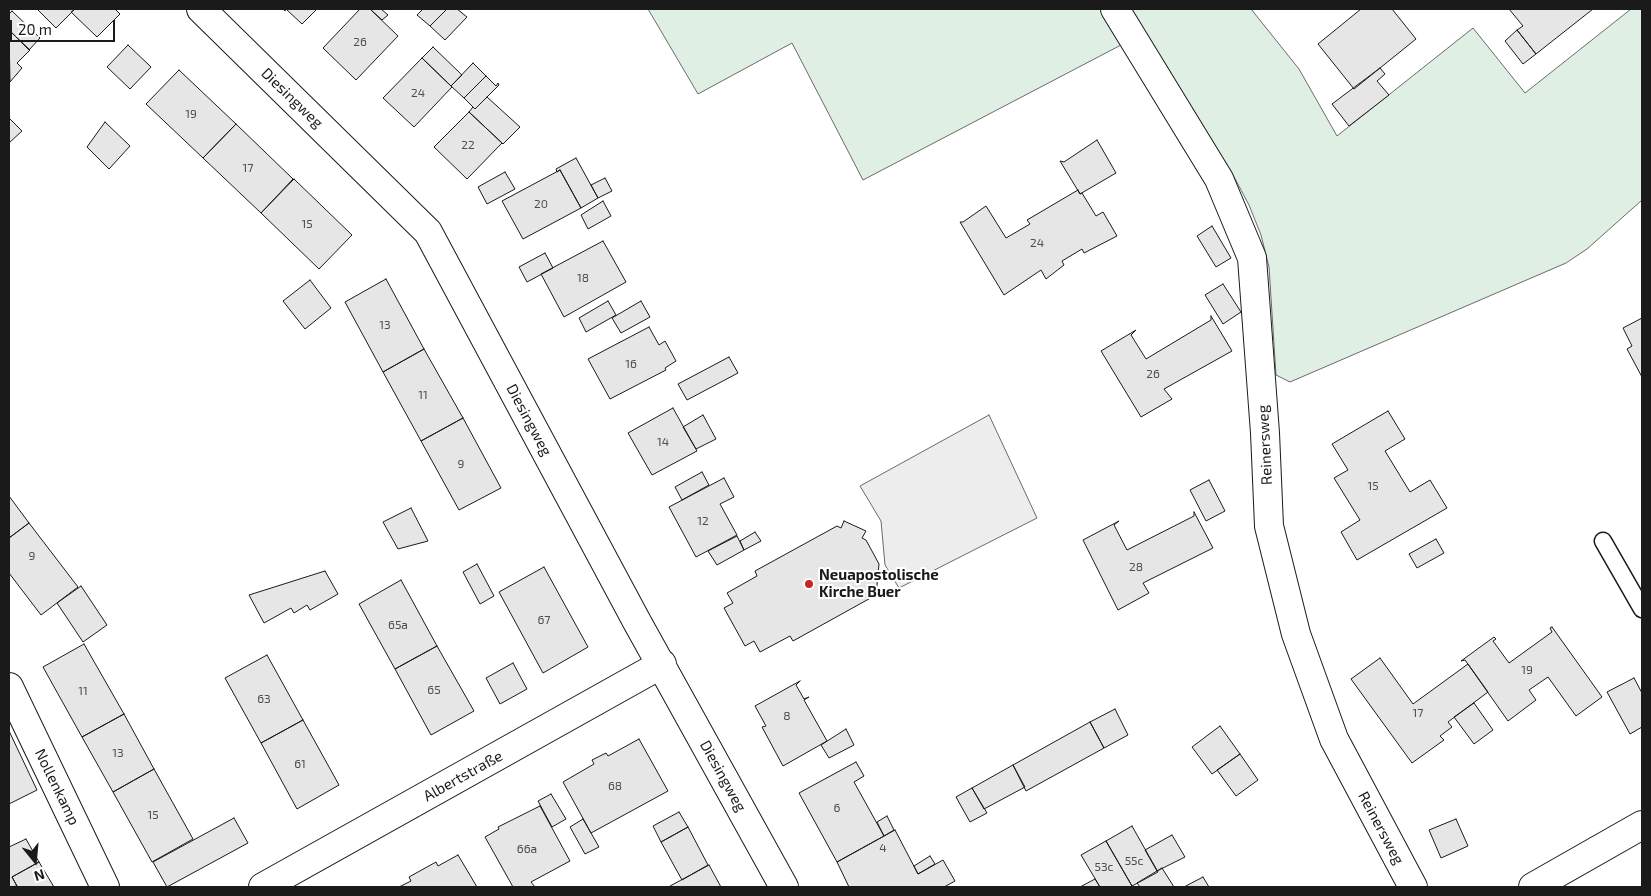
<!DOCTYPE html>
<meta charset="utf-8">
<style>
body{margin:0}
#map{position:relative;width:1651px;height:896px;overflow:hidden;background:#fff;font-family:"Exo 2",sans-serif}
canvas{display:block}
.frame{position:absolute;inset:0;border:10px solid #1a1a1a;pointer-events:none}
.north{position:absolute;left:10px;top:836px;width:50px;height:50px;-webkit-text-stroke:4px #fff;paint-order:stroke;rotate:163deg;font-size:14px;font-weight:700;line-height:20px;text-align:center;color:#1a1a1a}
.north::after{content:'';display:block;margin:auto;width:18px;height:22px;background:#1a1a1a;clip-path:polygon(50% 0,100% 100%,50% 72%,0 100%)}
.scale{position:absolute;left:10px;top:20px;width:105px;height:22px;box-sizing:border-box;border:2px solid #1a1a1a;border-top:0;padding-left:6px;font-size:15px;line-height:18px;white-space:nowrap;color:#1a1a1a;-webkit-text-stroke:4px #fff;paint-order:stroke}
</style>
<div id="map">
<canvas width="1651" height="896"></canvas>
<div class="frame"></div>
<div class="north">N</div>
<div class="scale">20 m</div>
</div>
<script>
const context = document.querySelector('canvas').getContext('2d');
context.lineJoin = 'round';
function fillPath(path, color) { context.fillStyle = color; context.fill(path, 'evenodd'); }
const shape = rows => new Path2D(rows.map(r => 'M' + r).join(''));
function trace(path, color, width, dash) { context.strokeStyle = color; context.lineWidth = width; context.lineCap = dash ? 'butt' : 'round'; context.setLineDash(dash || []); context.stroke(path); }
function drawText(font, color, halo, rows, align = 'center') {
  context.font = font + ' "Exo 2",sans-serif'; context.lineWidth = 4; context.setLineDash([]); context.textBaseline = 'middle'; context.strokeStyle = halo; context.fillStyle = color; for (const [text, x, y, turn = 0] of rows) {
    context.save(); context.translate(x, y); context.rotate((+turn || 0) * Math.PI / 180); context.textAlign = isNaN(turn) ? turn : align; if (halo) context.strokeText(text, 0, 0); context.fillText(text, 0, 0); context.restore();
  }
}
const green = shape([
 [648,9,1251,9,1299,69,1337,136,1473,28,1525,93,1631,9,1642,9,1642,200,1587,249,1566,263,1290,382,1276,375,1269,267,1261,235,1249,205,1232,173,1144,33,863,180,792,43,698,94,648,9]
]);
fillPath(green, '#e0efe3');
trace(green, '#6a6a6a', 1);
const parking = shape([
 [989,415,1037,518,899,588,885,565,881,521,860,486,989,415]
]);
fillPath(parking, '#ededed');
trace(parking, '#6a6a6a', 1);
const building = shape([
 [37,9,75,9,56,28,37,9],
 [75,9,115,9,120,14,97,37,71,12,75,9],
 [283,9,317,9,302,24,286,9,285,11,283,9],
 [360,9,370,9,398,36,356,80,323,48,360,9],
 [370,9,381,9,388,15,382,20,370,9],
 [423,9,447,9,430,26,417,15,423,9],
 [447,9,457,9,467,17,445,40,430,26,447,9],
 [1361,9,1392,9,1416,39,1354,89,1318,44,1361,9],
 [1509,9,1593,9,1536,54,1517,30,1523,26,1509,9],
 [12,11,40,38,29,50,9,30,9,14,12,11],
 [9,30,30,50,17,63,22,68,10,82,9,30],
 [1517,30,1536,54,1523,64,1505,41,1517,30],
 [128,45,151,67,130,89,107,67,128,45],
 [433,47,462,75,451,86,422,58,433,47],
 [422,58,452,87,414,127,383,98,422,58],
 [473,63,486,76,464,98,451,86,473,63],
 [1380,68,1385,74,1377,81,1389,95,1349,126,1332,104,1380,68],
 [179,70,236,124,203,158,146,104,179,70],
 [486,76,496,86,498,83,499,85,475,109,464,98,486,76],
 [487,97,520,127,503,144,469,112,473,107,475,109,487,97],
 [469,112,502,143,467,179,434,147,469,112],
 [9,118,22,131,9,143,9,118],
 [105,122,130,146,109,169,87,147,105,122],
 [236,124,293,179,261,213,203,158,236,124],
 [1097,140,1116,173,1080,194,1060,161,1064,162,1097,140],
 [576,158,598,198,581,208,560,170,557,172,556,169,576,158],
 [560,170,581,208,523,239,502,201,560,170],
 [505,172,515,189,487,204,478,187,505,172],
 [605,178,612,191,598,198,591,185,605,178],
 [294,179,352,235,319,269,261,213,294,179],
 [1078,190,1080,194,1082,193,1096,216,1103,212,1117,236,1084,253,1082,249,1062,261,1064,265,1046,279,1041,270,1004,295,960,222,963,222,986,206,1006,238,1030,224,1027,220,1078,190],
 [603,201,611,216,588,229,581,215,603,201],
 [1212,226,1231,258,1216,267,1197,236,1212,226],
 [603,241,626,282,564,317,541,274,603,241],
 [545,253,553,268,527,282,519,267,545,253],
 [386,279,424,349,383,372,345,302,386,279],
 [310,280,331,308,305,329,283,301,310,280],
 [1223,284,1241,312,1223,324,1205,295,1223,284],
 [608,301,616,315,586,332,579,318,608,301],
 [641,301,650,317,621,333,612,318,641,301],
 [1211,316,1232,351,1164,389,1172,399,1141,417,1101,351,1136,330,1131,335,1146,359,1211,320,1211,316],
 [1642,318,1642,377,1627,349,1632,346,1623,328,1642,318],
 [649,327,659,345,665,341,676,361,665,368,666,370,610,399,588,359,649,327],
 [424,349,463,418,421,441,383,372,424,349],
 [729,357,738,373,687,400,678,384,729,357],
 [673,408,697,451,652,475,628,433,673,408],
 [1388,411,1405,439,1385,451,1410,492,1430,480,1447,508,1357,560,1341,532,1360,520,1334,478,1348,470,1332,444,1388,411],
 [703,415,716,439,696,449,683,427,703,415],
 [463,418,501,488,459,510,421,441,463,418],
 [702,472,709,485,682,500,675,487,702,472],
 [724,478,734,497,720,504,737,535,696,557,669,507,724,478],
 [1209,480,1225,511,1206,521,1190,490,1209,480],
 [9,496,29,523,9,538,9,496],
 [411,508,428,541,398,549,383,522,411,508],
 [1194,512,1213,548,1143,583,1149,593,1118,610,1083,540,1119,521,1114,525,1127,550,1194,516,1194,512],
 [844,521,866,531,862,538,866,540,879,564,876,595,793,641,790,636,760,652,754,641,745,646,724,608,733,603,727,593,757,576,755,571,837,526,841,528,844,521],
 [29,523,78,587,41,615,9,573,9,538,29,523],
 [755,532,761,541,744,550,740,541,755,532],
 [737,536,744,550,717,565,708,551,737,536],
 [1436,539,1444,553,1417,568,1409,554,1436,539],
 [477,564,494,596,480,604,463,572,477,564],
 [544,567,588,647,543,673,499,592,544,567],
 [325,571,338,594,310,610,307,605,294,613,291,608,264,623,249,595,325,571],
 [401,580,437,646,395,669,359,604,401,580],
 [81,586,107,625,83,642,57,603,81,586],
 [1552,627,1602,697,1576,716,1548,677,1529,690,1536,700,1508,721,1465,660,1461,661,1494,637,1496,639,1493,641,1509,663,1552,632,1550,628,1552,627],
 [84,644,124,714,82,737,43,667,84,644],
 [437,646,474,711,431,735,395,669,437,646],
 [267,655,303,720,261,743,225,678,267,655],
 [1380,658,1413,704,1468,664,1488,692,1448,722,1452,727,1440,736,1444,740,1412,763,1351,679,1380,658],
 [513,663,527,689,500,704,486,678,513,663],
 [1634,678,1642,693,1642,727,1630,734,1607,692,1634,678],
 [800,681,796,685,804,699,809,697,804,700,827,741,783,766,762,727,766,726,755,706,800,681],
 [1474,703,1493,730,1474,744,1454,717,1474,703],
 [1115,709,1128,735,1104,748,1090,722,1115,709],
 [124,714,154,769,113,792,82,737,124,714],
 [303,720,339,785,297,809,261,743,303,720],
 [1090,722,1104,748,1026,791,1013,765,1090,722],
 [1220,726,1240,754,1212,774,1192,747,1220,726],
 [846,729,854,745,829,758,821,745,846,729],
 [10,733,37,790,9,804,9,734,10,733],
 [639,739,668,791,591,833,563,782,594,764,592,760,606,753,608,756,639,739],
 [1240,754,1258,780,1236,796,1217,770,1240,754],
 [856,762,864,776,854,782,884,836,837,862,799,793,856,762],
 [1013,765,1025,787,984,809,972,788,1013,765],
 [154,769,193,839,152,862,113,792,154,769],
 [972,788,987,813,970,822,956,797,972,788],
 [551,794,566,819,552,827,538,801,551,794],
 [540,806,570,861,531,882,535,887,513,887,485,837,499,829,498,827,540,806],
 [679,812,688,827,661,842,653,826,679,812],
 [887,816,894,830,884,836,877,822,887,816],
 [234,818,248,843,167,887,153,862,234,818],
 [583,819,599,847,585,854,570,827,583,819],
 [1456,819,1468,846,1441,858,1429,830,1456,819],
 [1132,826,1158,872,1132,886,1106,841,1132,826],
 [688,827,708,865,682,880,661,842,688,827],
 [895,830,918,874,943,860,955,881,944,887,849,887,837,862,895,830],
 [1172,835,1185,857,1157,871,1145,850,1172,835],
 [26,839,39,862,12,877,17,886,9,887,9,847,26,839],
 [1106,841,1132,886,1130,887,1100,887,1081,855,1106,841],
 [458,855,477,887,399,887,411,881,409,877,436,862,438,866,458,855],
 [930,856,935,864,918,874,914,866,930,856],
 [39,862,54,887,15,887,17,886,12,877,39,862],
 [709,865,721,887,670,887,670,886,709,865],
 [1162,868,1174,887,1140,887,1137,883,1162,868],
 [1203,877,1209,887,1184,887,1203,877],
 [1095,879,1100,887,1080,887,1095,879]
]);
fillPath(building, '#e6e6e6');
trace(building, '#1a1a1a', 1);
const lane = shape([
 [1603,541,1642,609]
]);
const street = shape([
 [201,9,428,232,636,620,784,887],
 [1115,9,1219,179,1252,258,1265,433,1269,526,1296,634,1334,739,1413,887],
 [9,687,105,887],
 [263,887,662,664],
 [1533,887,1642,825]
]);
trace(lane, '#1a1a1a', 19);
trace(street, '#1a1a1a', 30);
trace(lane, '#fff', 16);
trace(street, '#fff', 28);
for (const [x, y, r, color] of [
 [809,584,5,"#c62828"]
]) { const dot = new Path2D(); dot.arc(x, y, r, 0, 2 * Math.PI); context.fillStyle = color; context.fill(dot); trace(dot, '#fff', 2); }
drawText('12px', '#4d4d4d', null, [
 ["26",360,42],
 ["24",418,93],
 ["19",191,114],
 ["22",468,145],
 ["17",248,168],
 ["20",541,204],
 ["15",307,224],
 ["24",1037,243],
 ["18",583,278],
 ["13",385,325],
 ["16",631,364],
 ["26",1153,374],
 ["11",423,395],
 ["14",663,442],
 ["9",461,464],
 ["15",1373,486],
 ["12",703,521],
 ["9",32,556],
 ["28",1136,567],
 ["67",544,620],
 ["65a",398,625],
 ["19",1527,670],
 ["65",434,690],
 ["11",83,691],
 ["63",264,699],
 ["17",1418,713],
 ["8",787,716],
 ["13",118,753],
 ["61",300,764],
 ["68",615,786],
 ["6",837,808],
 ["15",153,815],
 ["4",883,848],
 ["66a",527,849],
 ["55c",1134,861],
 ["53c",1104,867]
]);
drawText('15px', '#1a1a1a', '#fff', [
 ["Diesingweg",292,98,44],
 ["Diesingweg",529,420,62],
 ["Reinersweg",1265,445,-93],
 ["Albertstraße",463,776,-29],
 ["Diesingweg",723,776,61],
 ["Nollenkamp",57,787,64],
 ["Reinersweg",1381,828,62]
]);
drawText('bold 15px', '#1a1a1a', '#fff', [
 ["Neuapostolische",819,575],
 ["Kirche Buer",819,592]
], 'left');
</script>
